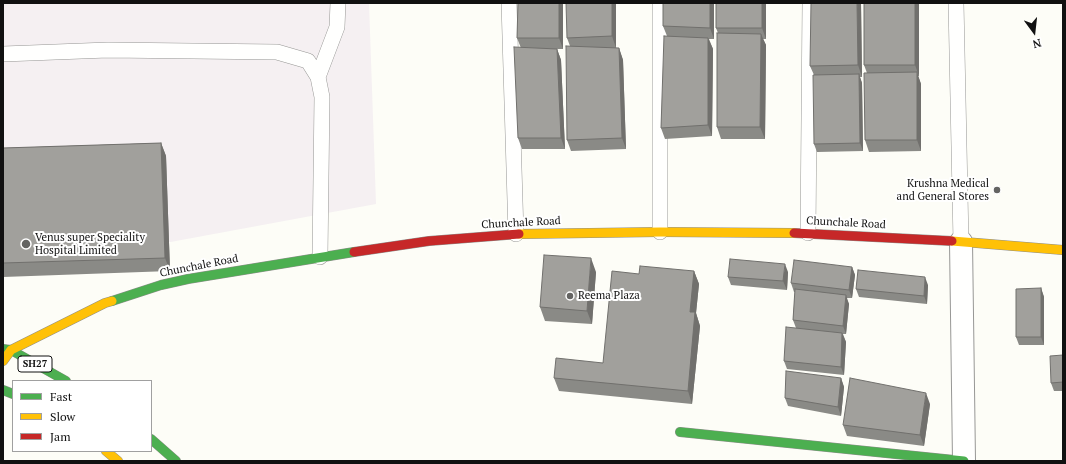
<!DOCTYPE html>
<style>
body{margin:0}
#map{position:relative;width:1066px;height:464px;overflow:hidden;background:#fdfdf7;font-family:"PT Serif",serif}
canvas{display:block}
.frame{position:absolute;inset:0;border:4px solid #111;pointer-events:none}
.legend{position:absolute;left:12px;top:380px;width:140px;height:72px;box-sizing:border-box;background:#fff;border:1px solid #a0a0a0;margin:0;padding:5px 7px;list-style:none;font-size:12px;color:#111}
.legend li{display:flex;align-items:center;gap:8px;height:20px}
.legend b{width:20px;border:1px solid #a0a0a0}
.north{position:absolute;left:1014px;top:12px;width:40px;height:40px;-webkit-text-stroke:3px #fff;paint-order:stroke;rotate:165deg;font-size:11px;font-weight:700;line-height:16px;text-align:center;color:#111}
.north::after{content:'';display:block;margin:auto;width:14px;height:18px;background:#111;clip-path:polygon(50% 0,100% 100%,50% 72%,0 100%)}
</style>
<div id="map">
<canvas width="1066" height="464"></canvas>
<div class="frame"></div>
<ul class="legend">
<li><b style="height:5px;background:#4caf50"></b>Fast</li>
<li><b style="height:5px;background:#ffc107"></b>Slow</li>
<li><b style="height:5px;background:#c62828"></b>Jam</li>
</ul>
<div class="north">N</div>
</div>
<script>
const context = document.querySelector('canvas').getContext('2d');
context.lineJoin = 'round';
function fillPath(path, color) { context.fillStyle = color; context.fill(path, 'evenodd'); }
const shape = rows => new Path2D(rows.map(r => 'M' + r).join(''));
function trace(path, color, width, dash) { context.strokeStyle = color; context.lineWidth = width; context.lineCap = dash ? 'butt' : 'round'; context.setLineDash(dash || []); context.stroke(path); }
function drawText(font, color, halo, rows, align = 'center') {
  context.font = font + ' "PT Serif",serif'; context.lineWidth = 4; context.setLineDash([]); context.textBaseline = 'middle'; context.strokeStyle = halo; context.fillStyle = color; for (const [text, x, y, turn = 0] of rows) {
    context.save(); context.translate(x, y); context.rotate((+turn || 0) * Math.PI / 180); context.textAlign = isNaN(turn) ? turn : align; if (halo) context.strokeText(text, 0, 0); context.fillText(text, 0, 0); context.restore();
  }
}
fillPath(shape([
 [3,3,369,3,376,204,3,273]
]), '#f5f0f2');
const lane = shape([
 [509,3,516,234],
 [956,3,961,242],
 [3,54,108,50,277,52,308,61,318,77,322,97,320,257],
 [318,77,337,27,338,3],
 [660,232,660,3],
 [808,233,810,3]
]);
const street = shape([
 [961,242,964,461]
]);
const fast = shape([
 [112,301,161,285,188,279,354,252],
 [3,349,11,350,66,381],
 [3,390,13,394],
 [680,432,964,461],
 [151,439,176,461]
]);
const slow = shape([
 [519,234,660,232,794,233],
 [952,241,1063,250],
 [3,361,11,350,105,303,112,301],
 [106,451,118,461]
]);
const jam = shape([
 [794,233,952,241],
 [354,252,429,241,519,234]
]);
trace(lane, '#979795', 16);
trace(street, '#979795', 24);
trace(fast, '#8e8e8b', 10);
trace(slow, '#8e8e8b', 10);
trace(jam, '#8e8e8b', 10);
trace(lane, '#fffffe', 15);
trace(street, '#fffffe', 22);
trace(fast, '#4caf50', 9);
trace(slow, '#ffc107', 9);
trace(jam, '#c62828', 9);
fillPath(shape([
 [518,3,563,3,563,49,557,49,561,60,565,149,522,149,518,138,521,48,517,38],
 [616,3,616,48,609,48,619,48,623,60,626,149,571,151,567,140,570,46,567,38],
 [714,3,714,39,709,39,713,49,712,136,665,139,661,128,667,36,663,26],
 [716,3,766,3,766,39,763,39,766,45,765,139,721,139,717,127,718,33,716,28],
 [861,3,862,77,860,77,862,83,863,151,817,152,814,144,814,75,810,66],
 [919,3,919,76,918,76,921,84,921,151,869,152,865,140,867,73,864,65],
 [161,143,166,156,170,271,3,277,3,148],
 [852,267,855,275,852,298,846,298,849,304,846,334,843,334,846,342,844,375,787,369,784,361,796,328,793,320,795,292,794,292,791,283],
 [694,271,699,284,696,313,700,326,692,404,559,391,554,378,603,363,639,274],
 [596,272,592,324,545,321,540,307],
 [788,272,787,290,731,285,728,277],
 [928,285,927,304,859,297,856,289],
 [1041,288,1044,297,1044,345,1019,345,1016,337],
 [1063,355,1063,391,1054,391,1051,383],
 [841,378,844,387,841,416,788,406,785,398],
 [930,404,924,446,847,436,843,425]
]), '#8a8a86');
fillPath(shape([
 [559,3,563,3,563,49,559,38],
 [612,3,616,3,616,48,612,36],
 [710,3,714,3,714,39,710,28],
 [762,3,766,3,766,39,762,28],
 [857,3,861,3,862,77,858,65],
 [915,3,919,3,919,76,915,65],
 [761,34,766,45,765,139,760,127],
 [708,38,713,49,712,136,708,125],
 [619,48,623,60,626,149,622,138],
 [557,49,561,60,565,149,561,138],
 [917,72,921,84,921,151,917,140],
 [859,74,862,83,863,151,860,143],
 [161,143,166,156,170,271,165,258],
 [591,258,596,272,592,324,587,311],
 [785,264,788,272,787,290,783,281],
 [852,267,855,275,852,298,849,290],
 [694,271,699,284,696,313,700,326,692,404,688,391,690,312],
 [925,277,928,285,927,304,924,296],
 [1041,288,1044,297,1044,345,1041,337],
 [846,295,849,304,846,334,843,326],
 [842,333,846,342,844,375,841,367],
 [841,378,844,387,841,416,838,407],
 [926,393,930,404,924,446,920,435]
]), '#71706d');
const building = shape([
 [518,3,559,3,559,38,517,38,518,3],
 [566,3,612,3,612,36,567,38,566,3],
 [663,3,710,3,710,28,663,26,663,3],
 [716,3,762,3,762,28,716,28,716,3],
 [811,3,857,3,858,65,810,66,811,3],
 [864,3,915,3,915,65,864,65,864,3],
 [717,33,761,34,760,127,717,127,717,33],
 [664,36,708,38,708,125,661,128,664,36],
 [566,46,619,48,622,138,567,140,566,46],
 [514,47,557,49,561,138,518,138,514,47],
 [917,72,917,140,865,140,864,73,917,72],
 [859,74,860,143,814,144,813,75,859,74],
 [161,143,165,258,3,263,3,148,161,143],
 [544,255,591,258,587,311,540,307,544,255],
 [730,259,785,264,783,281,728,277,730,259],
 [794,260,852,267,849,290,791,283,794,260],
 [640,266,694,271,690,312,695,312,688,391,554,378,556,358,603,363,612,271,639,274,640,266],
 [858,270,925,277,924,296,856,289,858,270],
 [1041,288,1041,337,1016,337,1016,289,1041,288],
 [795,289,846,295,843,326,793,320,795,289],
 [786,327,842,333,841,367,784,361,786,327],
 [1063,355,1063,382,1051,383,1050,356,1063,355],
 [786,371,841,378,838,407,785,398,786,371],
 [850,378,926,393,920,435,843,425,850,378]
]);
fillPath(building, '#a1a09c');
trace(building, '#71706d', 1);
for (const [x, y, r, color] of [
 [997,190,4,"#646462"],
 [26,244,5,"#646462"],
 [570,296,4,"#646462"]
]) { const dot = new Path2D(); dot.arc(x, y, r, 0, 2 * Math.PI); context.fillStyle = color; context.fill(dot); trace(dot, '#fff', 1.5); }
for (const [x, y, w] of [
 [35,364,34]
]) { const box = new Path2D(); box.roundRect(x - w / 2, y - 8, w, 16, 3); context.fillStyle = '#fff'; context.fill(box); trace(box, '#111', 1); }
drawText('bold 10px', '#111', null, [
 ["SH27",35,364]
]);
drawText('11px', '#111', '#fff', [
 ["Krushna Medical",989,184,"right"],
 ["and General Stores",989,197,"right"],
 ["Venus super Speciality",35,238],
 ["Hospital Limited",35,251],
 ["Reema Plaza",578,296]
], 'left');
drawText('11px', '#111', '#fff', [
 ["Chunchale Road",521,223,-3],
 ["Chunchale Road",846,223,3],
 ["Chunchale Road",199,266,-11]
]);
</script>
